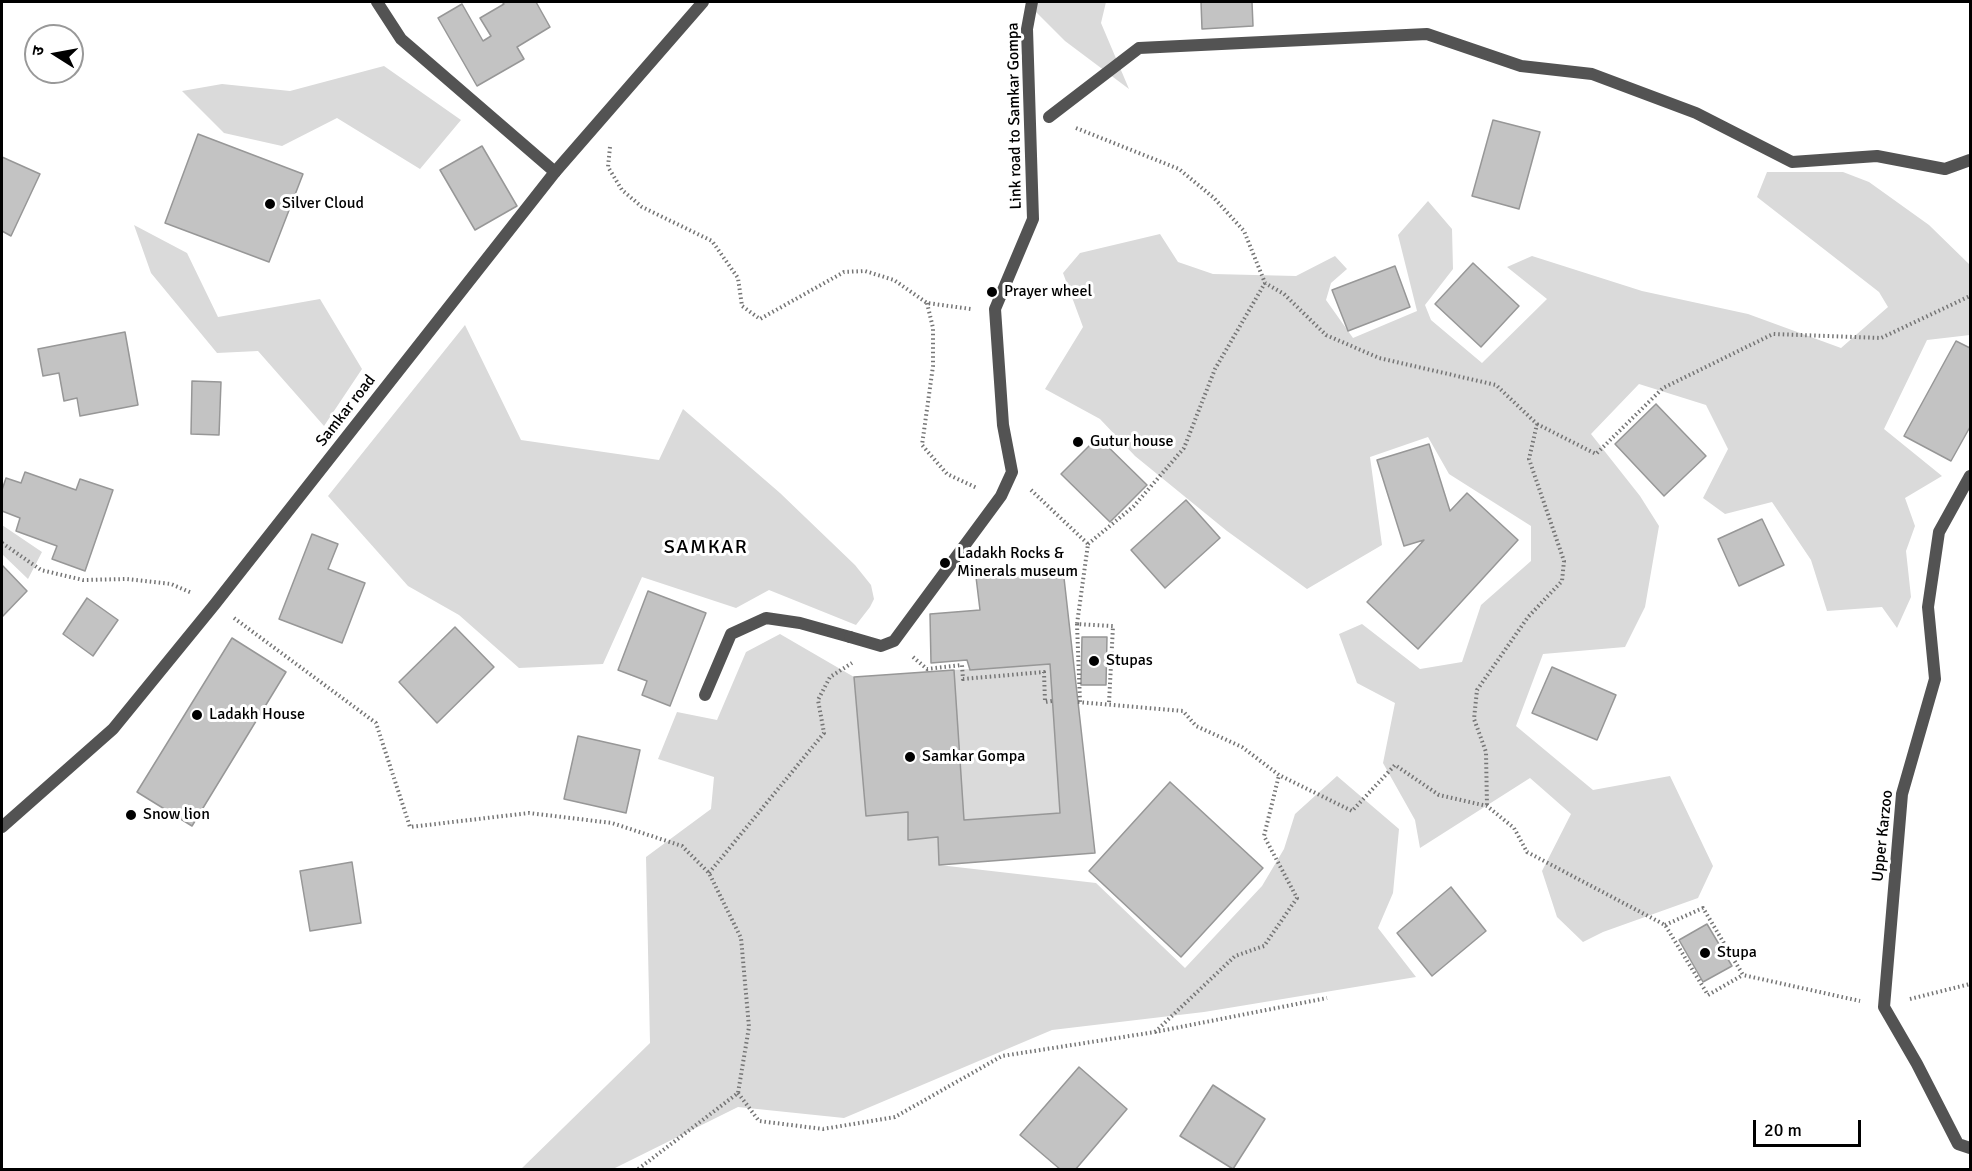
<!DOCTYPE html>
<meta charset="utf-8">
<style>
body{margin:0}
#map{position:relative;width:1972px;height:1171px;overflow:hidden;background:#fff;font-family:Signika,"Noto Sans Devanagari",sans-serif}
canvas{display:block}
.frame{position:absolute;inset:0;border:3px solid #000;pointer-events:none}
.north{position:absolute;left:24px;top:24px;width:60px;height:60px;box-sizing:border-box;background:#fff;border:2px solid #999;border-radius:50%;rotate:281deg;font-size:16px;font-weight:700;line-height:24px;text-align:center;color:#000}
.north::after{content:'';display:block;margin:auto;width:21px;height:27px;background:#000;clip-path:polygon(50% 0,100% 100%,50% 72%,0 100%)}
.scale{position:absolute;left:1753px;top:1120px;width:108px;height:27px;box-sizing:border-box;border:3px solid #000;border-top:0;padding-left:8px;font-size:18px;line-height:21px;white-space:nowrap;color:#000;-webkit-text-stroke:4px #fff;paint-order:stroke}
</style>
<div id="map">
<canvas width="1972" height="1171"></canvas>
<div class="frame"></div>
<div class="north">उ</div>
<div class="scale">20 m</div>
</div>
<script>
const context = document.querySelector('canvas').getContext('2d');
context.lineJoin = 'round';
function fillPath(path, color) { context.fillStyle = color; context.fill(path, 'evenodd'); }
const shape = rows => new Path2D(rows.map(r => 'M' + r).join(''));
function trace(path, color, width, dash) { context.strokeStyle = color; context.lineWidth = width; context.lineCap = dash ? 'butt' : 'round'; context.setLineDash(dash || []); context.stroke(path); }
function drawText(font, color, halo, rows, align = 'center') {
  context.font = font + ' Signika,sans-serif'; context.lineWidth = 6; context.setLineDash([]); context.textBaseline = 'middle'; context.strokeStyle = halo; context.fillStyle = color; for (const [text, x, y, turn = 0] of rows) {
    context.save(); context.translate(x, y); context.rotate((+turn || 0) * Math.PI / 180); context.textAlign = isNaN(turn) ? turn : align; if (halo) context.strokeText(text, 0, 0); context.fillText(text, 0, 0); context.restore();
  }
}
fillPath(shape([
 [1026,2,1106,2,1101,23,1129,89,1065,41],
 [384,66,461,120,420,169,337,118,282,146,224,133,182,91,222,84,290,91],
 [1767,172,1843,172,1869,182,1929,225,1970,265,1970,335,1927,340,1884,429,1942,476,1905,498,1915,526,1906,551,1911,597,1897,628,1882,607,1827,611,1811,560,1772,502,1725,514,1703,498,1728,449,1706,405,1639,384,1591,434,1640,496,1659,526,1645,607,1625,647,1543,654,1516,726,1593,790,1670,776,1713,866,1698,898,1603,932,1583,942,1557,917,1542,871,1571,814,1530,778,1420,848,1415,820,1383,763,1395,703,1357,683,1339,634,1362,624,1420,669,1462,662,1481,605,1531,561,1531,526,1449,474,1428,437,1370,457,1382,545,1307,589,1227,531,1135,456,1100,419,1045,389,1083,327,1063,273,1080,253,1160,234,1178,262,1213,274,1296,276,1335,256,1347,269,1331,283,1326,300,1353,338,1417,311,1398,235,1428,201,1452,229,1453,269,1425,305,1431,320,1482,363,1547,299,1507,267,1532,256,1642,291,1748,314,1841,348,1888,307,1879,292,1757,197],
 [134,225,187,253,218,317,320,299,362,369,324,426,258,351,217,353,151,273],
 [465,325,521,440,659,460,683,409,780,493,855,565,871,585,874,599,870,607,856,625,769,590,736,608,642,577,603,664,519,668,459,615,408,586,328,496],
 [2,525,42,552,28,579,2,554],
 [780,634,854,677,866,816,908,812,908,839,938,838,939,865,1096,883,1185,968,1262,886,1284,849,1295,814,1337,776,1399,829,1393,893,1378,928,1416,977,1204,1012,1052,1030,844,1118,738,1107,613,1169,520,1170,650,1043,646,857,711,809,714,777,658,759,677,712,717,720,746,652],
 [1050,664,1060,813,964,820,954,670]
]), '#dadada');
const building = shape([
 [502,2,536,2,550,27,517,47,524,59,477,86,438,18,462,4,483,41,491,36,480,18,504,4,502,2],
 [1201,2,1252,2,1253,26,1202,29,1201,2],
 [1493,120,1540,132,1519,209,1472,196,1493,120],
 [198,134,303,174,269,262,165,223,198,134],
 [482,146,517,206,475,230,440,170,482,146],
 [2,157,40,174,11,236,2,231,2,157],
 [1473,263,1519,306,1481,347,1435,304,1473,263],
 [1395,266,1410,307,1348,331,1332,290,1395,266],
 [125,332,138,405,80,416,77,398,64,401,59,373,43,376,38,349,125,332],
 [1956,341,1970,348,1970,427,1951,461,1904,436,1956,341],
 [192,381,221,382,219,435,191,434,192,381],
 [1656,404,1706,456,1664,496,1615,444,1656,404],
 [1098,437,1147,485,1110,522,1061,474,1098,437],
 [1429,444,1450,511,1467,493,1518,540,1418,649,1367,602,1424,540,1404,546,1377,460,1429,444],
 [25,472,76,490,80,479,113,490,85,571,52,559,57,546,16,531,20,518,2,511,2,490,6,478,21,483,25,472],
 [1186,500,1220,538,1165,588,1131,550,1186,500],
 [1762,519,1784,565,1739,586,1718,539,1762,519],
 [312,534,338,544,328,569,365,583,342,643,279,619,312,534],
 [2,565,27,591,2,617,2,565],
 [1063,569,1095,853,939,865,938,837,908,840,908,812,866,816,854,677,954,670,964,820,1060,813,1050,664,970,670,967,660,931,663,930,614,980,610,976,577,1063,569],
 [648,591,706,613,670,706,642,695,647,681,618,670,648,591],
 [87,598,118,620,93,656,63,634,87,598],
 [455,627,494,667,437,723,399,682,455,627],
 [1082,637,1107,637,1106,685,1081,685,1082,637],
 [232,638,286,672,192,826,137,792,232,638],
 [1552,667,1616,695,1597,740,1532,713,1552,667],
 [578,736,640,750,626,813,564,799,578,736],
 [1170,782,1263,868,1181,957,1089,871,1170,782],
 [352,862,361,923,310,931,300,871,352,862],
 [1451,887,1486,931,1432,976,1397,933,1451,887],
 [1707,924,1732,966,1703,982,1679,940,1707,924],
 [1079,1067,1127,1109,1075,1170,1061,1170,1020,1135,1079,1067],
 [1213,1085,1265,1119,1233,1169,1180,1136,1213,1085]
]);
fillPath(building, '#c3c3c3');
trace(building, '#979797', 1.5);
trace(shape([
 [1076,128,1179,169,1214,198,1244,231,1265,283,1284,294,1326,335,1379,358,1496,385,1537,424,1529,459,1564,561,1562,581,1528,617,1477,690,1474,719,1486,752,1487,806],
 [610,147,608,167,622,190,642,207,712,241,738,278,742,306,760,319,844,272,865,271,894,280,927,303,971,309],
 [927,303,933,328,933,366,922,445,947,474,977,488],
 [1537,424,1596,454,1663,388,1773,334,1881,338,1970,296],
 [1031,490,1088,544,1077,624,1113,626,1109,703],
 [2,543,41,570,83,580,127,579,171,584,192,593],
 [1088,544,1134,506,1184,448,1215,369,1265,283],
 [234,618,376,723,410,827,529,813,612,823,682,846,709,873,741,938,749,1027,738,1093,637,1170],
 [1077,624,1080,702],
 [913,657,927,669,962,665,963,679,1044,672,1045,702,1052,701],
 [1078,702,1183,711,1196,726,1242,747,1279,775,1352,811,1395,765,1439,795,1487,806,1514,828,1527,852,1665,925,1708,995,1743,975],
 [709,873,824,733,818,700,830,677,852,663],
 [1665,925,1703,908,1743,975,1860,1001],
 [1910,999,1970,984],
 [1155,1032,1235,956,1264,946,1297,898,1264,836,1279,775],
 [738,1093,759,1121,823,1129,895,1117,1002,1056,1155,1032,1327,998]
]), '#757575', 4, [1.5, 3]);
trace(shape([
 [705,695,731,634,766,618,800,623,850,637]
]), '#535353', 12);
trace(shape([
 [377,2,401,39,555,172],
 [1049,117,1139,48,1427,34,1521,66,1592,74,1696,113,1792,162,1877,156,1945,169,1970,160],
 [1970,476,1939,532,1928,607,1935,679,1902,794,1884,1007,1917,1064,1958,1144,1970,1148],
 [850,637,881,646,894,641,1001,496,1012,472,1003,425,995,309,1033,219,1027,29,1032,2]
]), '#535353', 12);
trace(shape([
 [2,827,113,729,215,604,555,172,703,2]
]), '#535353', 12);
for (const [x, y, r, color] of [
 [270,204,6,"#000"],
 [992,292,6,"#000"],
 [1078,442,6,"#000"],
 [945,563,6,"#000"],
 [1094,661,6,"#000"],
 [197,715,6,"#000"],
 [910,757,6,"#000"],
 [131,815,6,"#000"],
 [1705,953,6,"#000"]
]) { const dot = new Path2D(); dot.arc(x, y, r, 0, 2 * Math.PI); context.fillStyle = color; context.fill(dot); trace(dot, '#fff', 2); }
drawText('16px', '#000', '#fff', [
 ["Link road to Samkar Gompa",1015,116,-91],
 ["Samkar road",346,411,-52],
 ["Upper Karzoo",1883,836,-84]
]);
drawText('16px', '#000', '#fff', [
 ["Silver Cloud",282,204],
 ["Prayer wheel",1004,292],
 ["Gutur house",1090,442],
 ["Ladakh Rocks &",957,554],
 ["Minerals museum",957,572],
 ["Stupas",1106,661],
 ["Ladakh House",209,715],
 ["Samkar Gompa",922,757],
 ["Snow lion",143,815],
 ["Stupa",1717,953]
], 'left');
context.letterSpacing = '1.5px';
drawText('20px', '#000', '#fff', [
 ["SAMKAR",706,548]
]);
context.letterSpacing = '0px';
</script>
